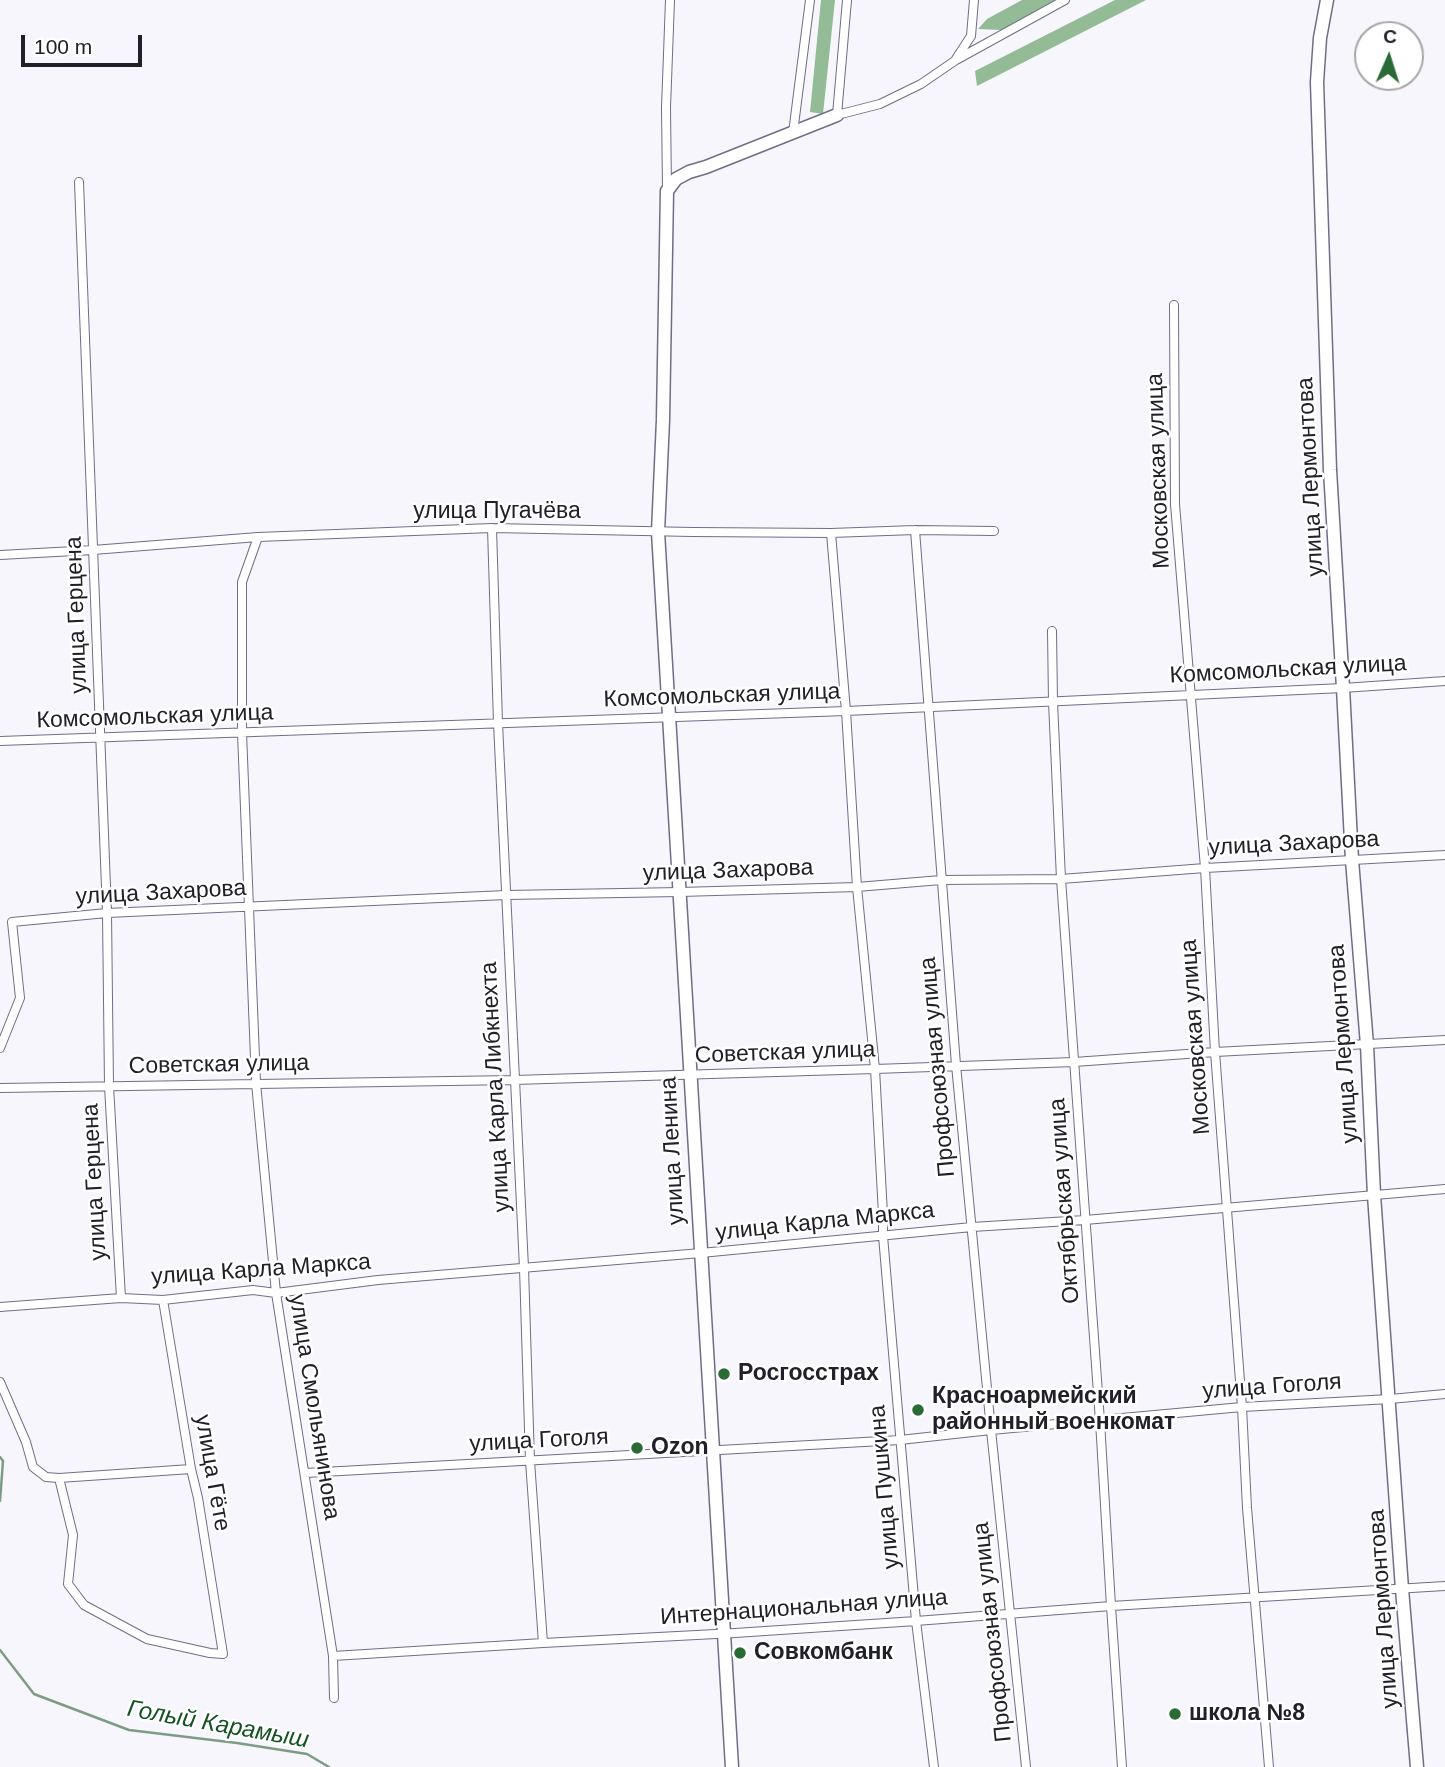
<!DOCTYPE html>
<meta charset="utf-8">
<style>
body{margin:0}
#map{position:relative;width:1445px;height:1767px;overflow:hidden;background:#f6f6fc;font-family:Helvetica,sans-serif}
canvas{display:block}
.north{position:absolute;left:1354px;top:21px;width:70px;height:70px;box-sizing:border-box;background:#fff;border:2px solid #a6a6aa;border-radius:50%;rotate:3deg;font-size:19px;font-weight:700;line-height:28px;text-align:center;color:#20202a}
.north::after{content:'';display:block;margin:auto;width:24px;height:32px;background:#2a6b35;clip-path:polygon(50% 0,100% 100%,50% 72%,0 100%)}
.scale{position:absolute;left:21px;top:35px;width:121px;height:32px;box-sizing:border-box;border:4px solid #20202a;border-top:0;padding-left:9px;font-size:21px;line-height:24px;white-space:nowrap;color:#20202a;-webkit-text-stroke:5px #fff;paint-order:stroke}
</style>
<div id="map">
<canvas width="1445" height="1767"></canvas>
<div class="north">С</div>
<div class="scale">100 m</div>
</div>
<script>
const context = document.querySelector('canvas').getContext('2d');
context.lineJoin = 'round';
function fillPath(path, color) { context.fillStyle = color; context.fill(path, 'evenodd'); }
const shape = rows => new Path2D(rows.map(r => 'M' + r).join(''));
function trace(path, color, width, dash) { context.strokeStyle = color; context.lineWidth = width; context.lineCap = dash ? 'butt' : 'round'; context.setLineDash(dash || []); context.stroke(path); }
function drawText(font, color, halo, rows, align = 'center') {
  context.font = font + ' Helvetica,sans-serif'; context.lineWidth = 5; context.setLineDash([]); context.textBaseline = 'middle'; context.strokeStyle = halo; context.fillStyle = color; for (const [text, x, y, turn = 0] of rows) {
    context.save(); context.translate(x, y); context.rotate((+turn || 0) * Math.PI / 180); context.textAlign = isNaN(turn) ? turn : align; if (halo) context.strokeText(text, 0, 0); context.fillText(text, 0, 0); context.restore();
  }
}
fillPath(shape([
 [821,0,835,0,823,114,810,112],
 [1022,0,1058,0,1001,30,978,29,987,19],
 [1115,0,1146,0,977,86,975,71]
]), '#93bc96');
trace(shape([
 [0,1457,3,1461,0,1501],
 [0,1650,34,1694,129,1730,237,1743,307,1754,329,1767]
]), '#7e9c84', 2.5);
const street = shape([
 [847,0,837,115,880,104,921,84,956,60,1065,0],
 [956,59,971,36,974,0],
 [793,133,810,0],
 [79,182,107,913,109,1086,121,1298],
 [667,189,666,108,670,0],
 [1174,305,1175,504,1205,868,1215,1052,1242,1407,1247,1508,1269,1767],
 [492,528,498,723,524,1268,530,1461,543,1643],
 [915,530,956,1065,991,1430,1026,1767],
 [831,533,846,711,857,887,875,1069,883,1214,883,1236,916,1621,934,1767],
 [258,537,242,582,242,733,256,1083,276,1293,333,1656,334,1698],
 [0,555,93,550,258,537,492,528,693,532,831,533,915,530,994,531],
 [1052,631,1053,702,1061,879,1100,1421,1111,1606,1122,1767],
 [0,741,846,711,1343,688,1445,681],
 [0,1048,20,998,12,922,107,913,506,895,680,892,857,887,941,880,1061,879,1205,868,1445,855],
 [0,1088,514,1080,875,1069,1074,1062,1215,1052,1445,1040],
 [0,1307,121,1298,163,1300,253,1290,276,1293,378,1280,701,1253,972,1227,1085,1220,1445,1189],
 [0,1382,26,1442,33,1467,46,1477,59,1478,191,1469],
 [305,1473,900,1440,991,1430,1242,1407,1390,1399,1445,1394],
 [59,1478,73,1535,68,1584,84,1605,147,1639,210,1653,223,1654,198,1498,191,1469,163,1300],
 [333,1656,543,1643,735,1633,916,1621,1111,1606,1445,1586]
]);
const secondary = shape([
 [1327,0,1320,38,1317,82,1330,470,1343,688,1352,860,1367,1045,1374,1195,1402,1589,1417,1767],
 [732,1767,658,532,663,420,667,191,676,179,689,172,706,167,837,115]
]);
trace(street, '#6f6e88', 10);
trace(secondary, '#6f6e88', 15);
trace(street, '#fff', 8);
trace(secondary, '#fff', 12);
for (const [x, y, r, color] of [
 [724,1374,7,"#2a6b35"],
 [918,1410,7,"#2a6b35"],
 [637,1448,7,"#2a6b35"],
 [740,1653,7,"#2a6b35"],
 [1175,1714,7,"#2a6b35"]
]) { const dot = new Path2D(); dot.arc(x, y, r, 0, 2 * Math.PI); context.fillStyle = color; context.fill(dot); trace(dot, '#fff', 2.5); }
drawText('23px', '#20202a', '#fff', [
 ["Московская улица",1159,471,-92],
 ["улица Лермонтова",1311,477,-93],
 ["улица Пугачёва",497,512],
 ["улица Герцена",77,615,-92],
 ["Комсомольская улица",1288,670,-3],
 ["Комсомольская улица",722,696,-2],
 ["Комсомольская улица",155,717,-2],
 ["улица Захарова",1294,844,-3],
 ["улица Захарова",728,871,-2],
 ["улица Захарова",161,893,-3],
 ["Московская улица",1196,1037,-94],
 ["улица Лермонтова",1344,1044,-94],
 ["Советская улица",785,1053,-2],
 ["Советская улица",219,1065,-1],
 ["Профсоюзная улица",938,1067,-95],
 ["улица Карла Либкнехта",496,1087,-93],
 ["улица Ленина",673,1151,-93],
 ["улица Герцена",95,1182,-93],
 ["Октябрьская улица",1065,1201,-94],
 ["улица Карла Маркса",825,1222,-6],
 ["улица Карла Маркса",261,1270,-4],
 ["улица Гоголя",1272,1387,-4],
 ["улица Смольянинова",314,1407,81],
 ["улица Гоголя",539,1441,-3],
 ["улица Гёте",212,1473,80],
 ["улица Пушкина",885,1487,-95],
 ["Интернациональная улица",804,1608,-4],
 ["улица Лермонтова",1384,1609,-94],
 ["Профсоюзная улица",993,1632,-96]
]);
drawText('bold 23px', '#20202a', '#fff', [
 ["Росгосстрах",738,1374],
 ["Красноармейский",932,1397],
 ["районный военкомат",932,1423],
 ["Ozon",651,1448],
 ["Совкомбанк",754,1653],
 ["школа №8",1189,1714]
], 'left');
drawText('italic 24px', '#145221', '#fff', [
 ["Голый Карамыш",218,1725,10]
]);
</script>
